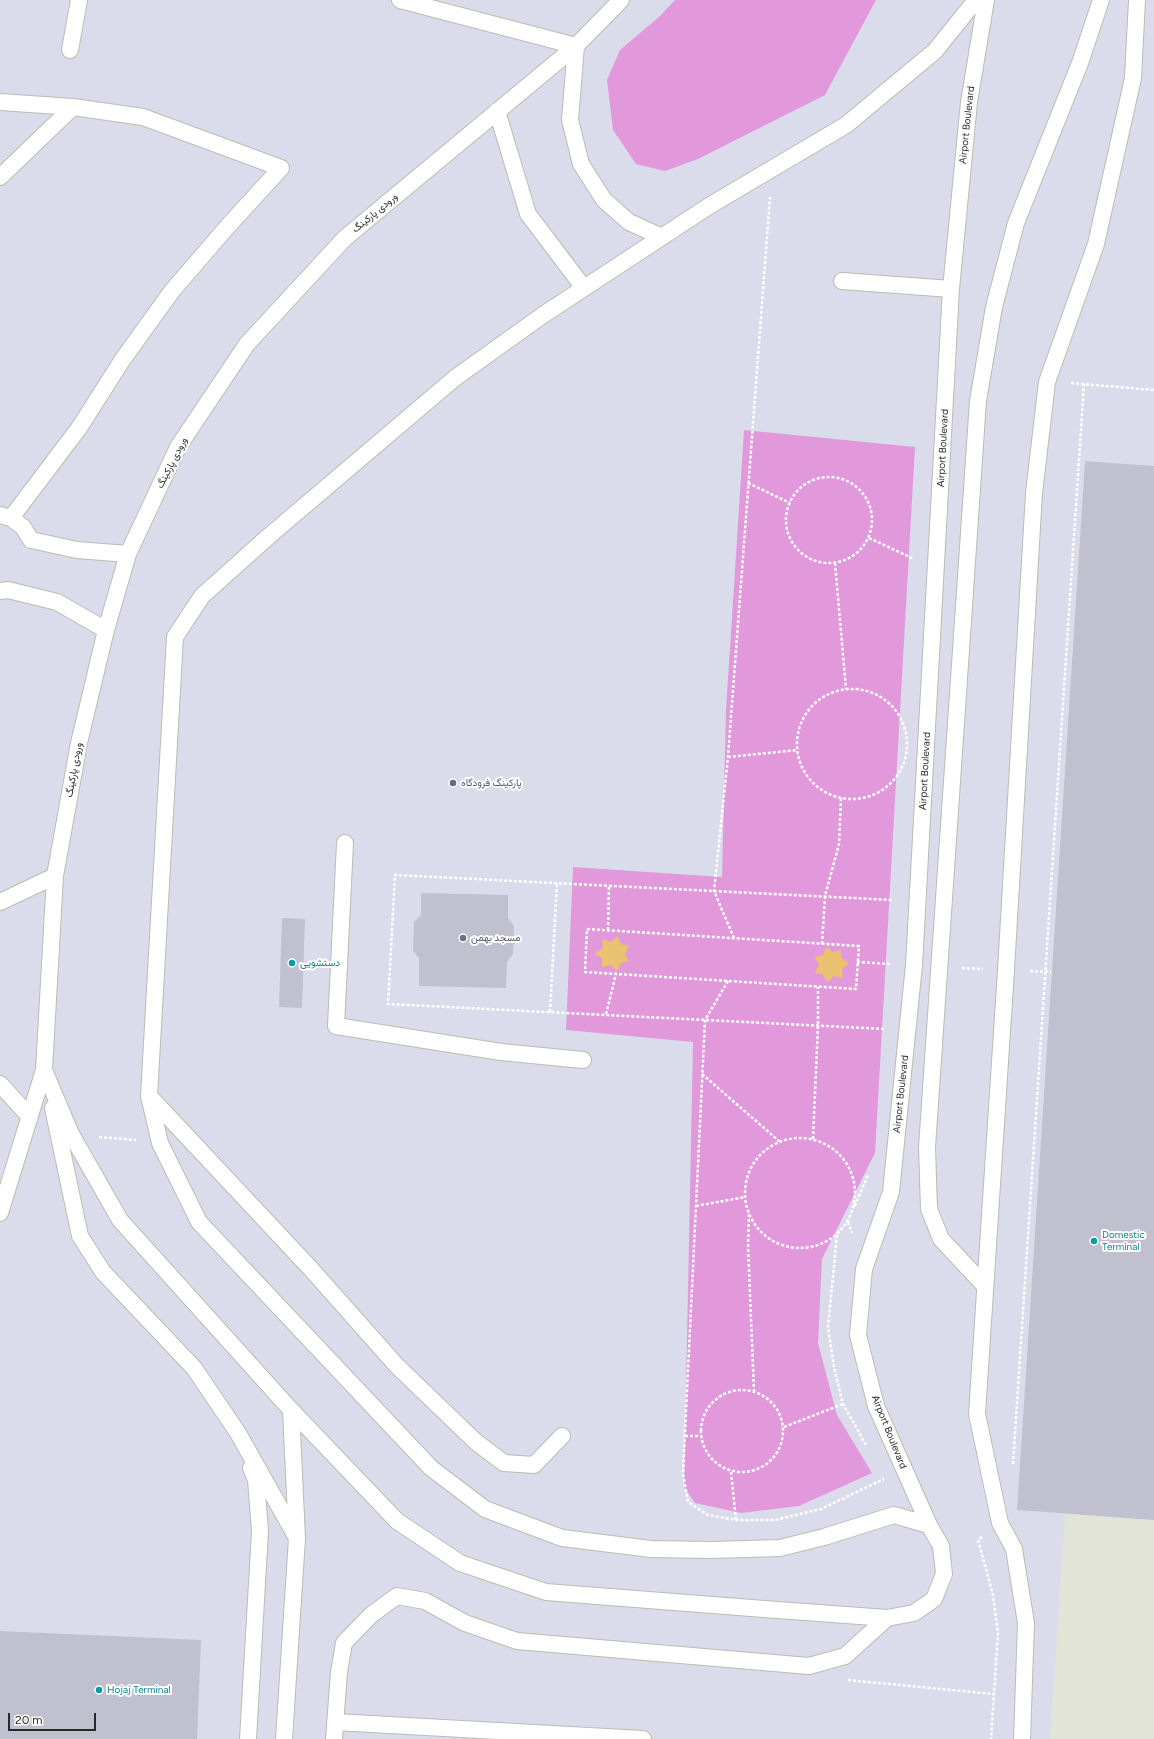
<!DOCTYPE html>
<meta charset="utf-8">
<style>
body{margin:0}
#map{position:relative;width:1154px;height:1739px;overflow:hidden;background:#dbdceb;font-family:Figtree,sans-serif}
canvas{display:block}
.scale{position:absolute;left:8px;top:1713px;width:88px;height:18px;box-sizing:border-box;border:2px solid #292929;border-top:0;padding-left:5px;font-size:12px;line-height:14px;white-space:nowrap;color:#292929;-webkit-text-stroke:3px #fff;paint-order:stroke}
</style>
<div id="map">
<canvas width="1154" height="1739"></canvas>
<div class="scale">20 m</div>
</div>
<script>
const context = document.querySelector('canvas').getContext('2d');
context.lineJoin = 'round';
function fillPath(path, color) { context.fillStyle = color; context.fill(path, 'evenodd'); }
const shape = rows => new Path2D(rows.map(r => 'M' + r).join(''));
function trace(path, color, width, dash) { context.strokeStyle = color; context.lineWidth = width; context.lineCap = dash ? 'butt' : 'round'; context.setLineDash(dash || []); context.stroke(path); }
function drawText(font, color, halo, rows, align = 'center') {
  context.font = font + ' Figtree,Vazirmatn,sans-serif'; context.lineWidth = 4; context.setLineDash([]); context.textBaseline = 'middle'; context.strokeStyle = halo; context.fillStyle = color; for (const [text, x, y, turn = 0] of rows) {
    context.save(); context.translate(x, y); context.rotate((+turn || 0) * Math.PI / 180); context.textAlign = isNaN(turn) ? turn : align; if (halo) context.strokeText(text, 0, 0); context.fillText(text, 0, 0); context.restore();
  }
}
fillPath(shape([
 [1085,461,1154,466,1154,1739,1050,1739,1065,1514,1017,1510]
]), '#e1e4d7');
fillPath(shape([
 [675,0,876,0,825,95,698,159,665,171,636,164,613,130,607,80,620,50,660,16],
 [744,430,915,447,875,1153,822,1259,818,1343,837,1415,872,1473,799,1506,741,1513,695,1503,684,1487,693,1042,566,1030,573,867,722,877,726,710]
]), '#e199dc');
fillPath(shape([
 [617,936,621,944,629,946,625,954,629,961,621,963,617,971,611,965,602,967,602,958,595,953,603,948,602,939,611,942],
 [826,947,833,952,841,950,841,958,849,963,842,969,843,978,834,976,827,982,823,974,815,973,819,964,814,957,823,955]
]), '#ebc370');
fillPath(shape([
 [1085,461,1154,466,1154,1520,1017,1510],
 [421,893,508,895,508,918,514,926,513,954,507,962,506,988,419,986,419,958,413,951,414,922,421,915],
 [282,918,305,919,302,1008,279,1007],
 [0,1631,201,1640,197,1739,0,1739]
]), '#c0c0ce');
const service = shape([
 [400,0,576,46,570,120,581,164,604,200,629,222,662,237],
 [70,50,79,0],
 [0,102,73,107,143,117,281,168,228,226,172,291,123,359,79,428,11,518],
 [497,111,528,214,584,288],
 [0,177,73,107],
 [842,281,951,289],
 [0,515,11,518,23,527,31,540,77,550,128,554],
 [0,591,8,590,57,602,106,630],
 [345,843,336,1026,501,1052,583,1060],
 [0,902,55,876],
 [44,1070,71,1134,120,1220,291,1410,397,1521,460,1563,546,1592,764,1609,887,1618,914,1613,934,1599,944,1574,941,1546,929,1525,894,1515,824,1537,780,1548,712,1550,651,1549,562,1538,485,1509,431,1468,199,1222,160,1143,149,1096,175,637,202,596,269,536,455,378,543,315,709,206,846,125,935,51,976,0],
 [0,1084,30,1117],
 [150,1097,311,1269,397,1366,476,1442,504,1463,534,1465,562,1436],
 [53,1108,80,1236,103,1272,194,1368,238,1433,297,1538],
 [0,1213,44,1070,55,876,79,743,106,630,128,554,178,447,247,344,345,238,576,46,621,0],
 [985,1286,941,1239,929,1209,927,1147,978,401,994,307,1016,223,1080,63,1101,0],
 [929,1525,876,1406,858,1335,864,1269,891,1192,914,965,951,289,969,102,986,0],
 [335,1722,643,1739],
 [248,1739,260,1531,256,1480,251,1468],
 [284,1739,297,1538,291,1410],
 [334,1739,339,1672,344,1643,371,1615,397,1596,425,1601,465,1623,517,1641,809,1666,845,1656,887,1618],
 [1022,1739,1026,1623,1014,1549,1000,1523,977,1414,1006,970,1034,493,1047,382,1096,244,1133,78,1137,0]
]);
trace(service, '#babdaf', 18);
trace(shape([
 [1071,383,1154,390],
 '786 520a43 43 0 1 1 86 0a43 43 0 1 1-86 0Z',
 [748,483,790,503],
 [869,538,912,558],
 [835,563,846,689],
 '797 744a55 55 0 1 1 110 0a55 55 0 1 1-110 0Z',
 [728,757,797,750],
 [587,929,859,946,856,989,585,972,587,929],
 [608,930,609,886],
 [734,938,714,891,728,757,770,197],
 [822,944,825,896,839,844,841,798],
 [857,962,891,964],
 [962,968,983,969],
 [1030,971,1051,972],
 [728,981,705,1020,683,1474,688,1502,708,1515,736,1520,775,1520,821,1509,884,1479],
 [550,1012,557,883],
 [606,1014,616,974],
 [884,1029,388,1004,395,875,893,900],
 [702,1074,779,1141],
 [99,1137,136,1140],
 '745 1193a55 55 0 1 1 110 0a55 55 0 1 1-110 0Z',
 [813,1139,818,1025,818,987],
 [696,1206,745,1197],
 [855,1206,868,1175],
 [749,1214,748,1246,754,1391],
 [848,1222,852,1233],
 [837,1235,828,1327,834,1367,843,1404,866,1445],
 '701 1431a41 41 0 1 1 82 0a41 41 0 1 1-82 0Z',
 [784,1427,843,1404],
 [685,1436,701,1436],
 [1013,1464,1084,384],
 [731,1472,736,1520],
 [982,1537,978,1540,993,1595,998,1633,991,1739],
 [848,1680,993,1694]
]), '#fff', 2.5, [3, 2]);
trace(service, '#fff', 16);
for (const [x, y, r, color] of [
 [453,783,4,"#5c6f8a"],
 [463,938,4,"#6b7280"],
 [292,963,4,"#0f9aa8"],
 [1094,1241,4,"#0f9aa8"],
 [99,1690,4,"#0f9aa8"]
]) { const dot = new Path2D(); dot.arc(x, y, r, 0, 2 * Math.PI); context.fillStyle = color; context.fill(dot); trace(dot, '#fff', 1.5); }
drawText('10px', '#292929', '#fff', [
 ["Airport Boulevard",967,125,-84],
 ["ورودی پارکینگ",375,213,-40],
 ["Airport Boulevard",943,448,-87],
 ["ورودی پارکینگ",172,463,-63],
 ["ورودی پارکینگ",74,770,-80],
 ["Airport Boulevard",925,771,-87],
 ["Airport Boulevard",901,1094,-84],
 ["Airport Boulevard",889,1432,68]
]);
drawText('10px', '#4e5e75', '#fff', [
 ["پارکینگ فرودگاه",461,783]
], 'left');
drawText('10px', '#5b616d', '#fff', [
 ["مسجد بهمن",471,938]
], 'left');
drawText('10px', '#0d838f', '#fff', [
 ["دستشویی",300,963],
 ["Domestic",1102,1235],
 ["Terminal",1102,1247],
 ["Hojaj Terminal",107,1690]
], 'left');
</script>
